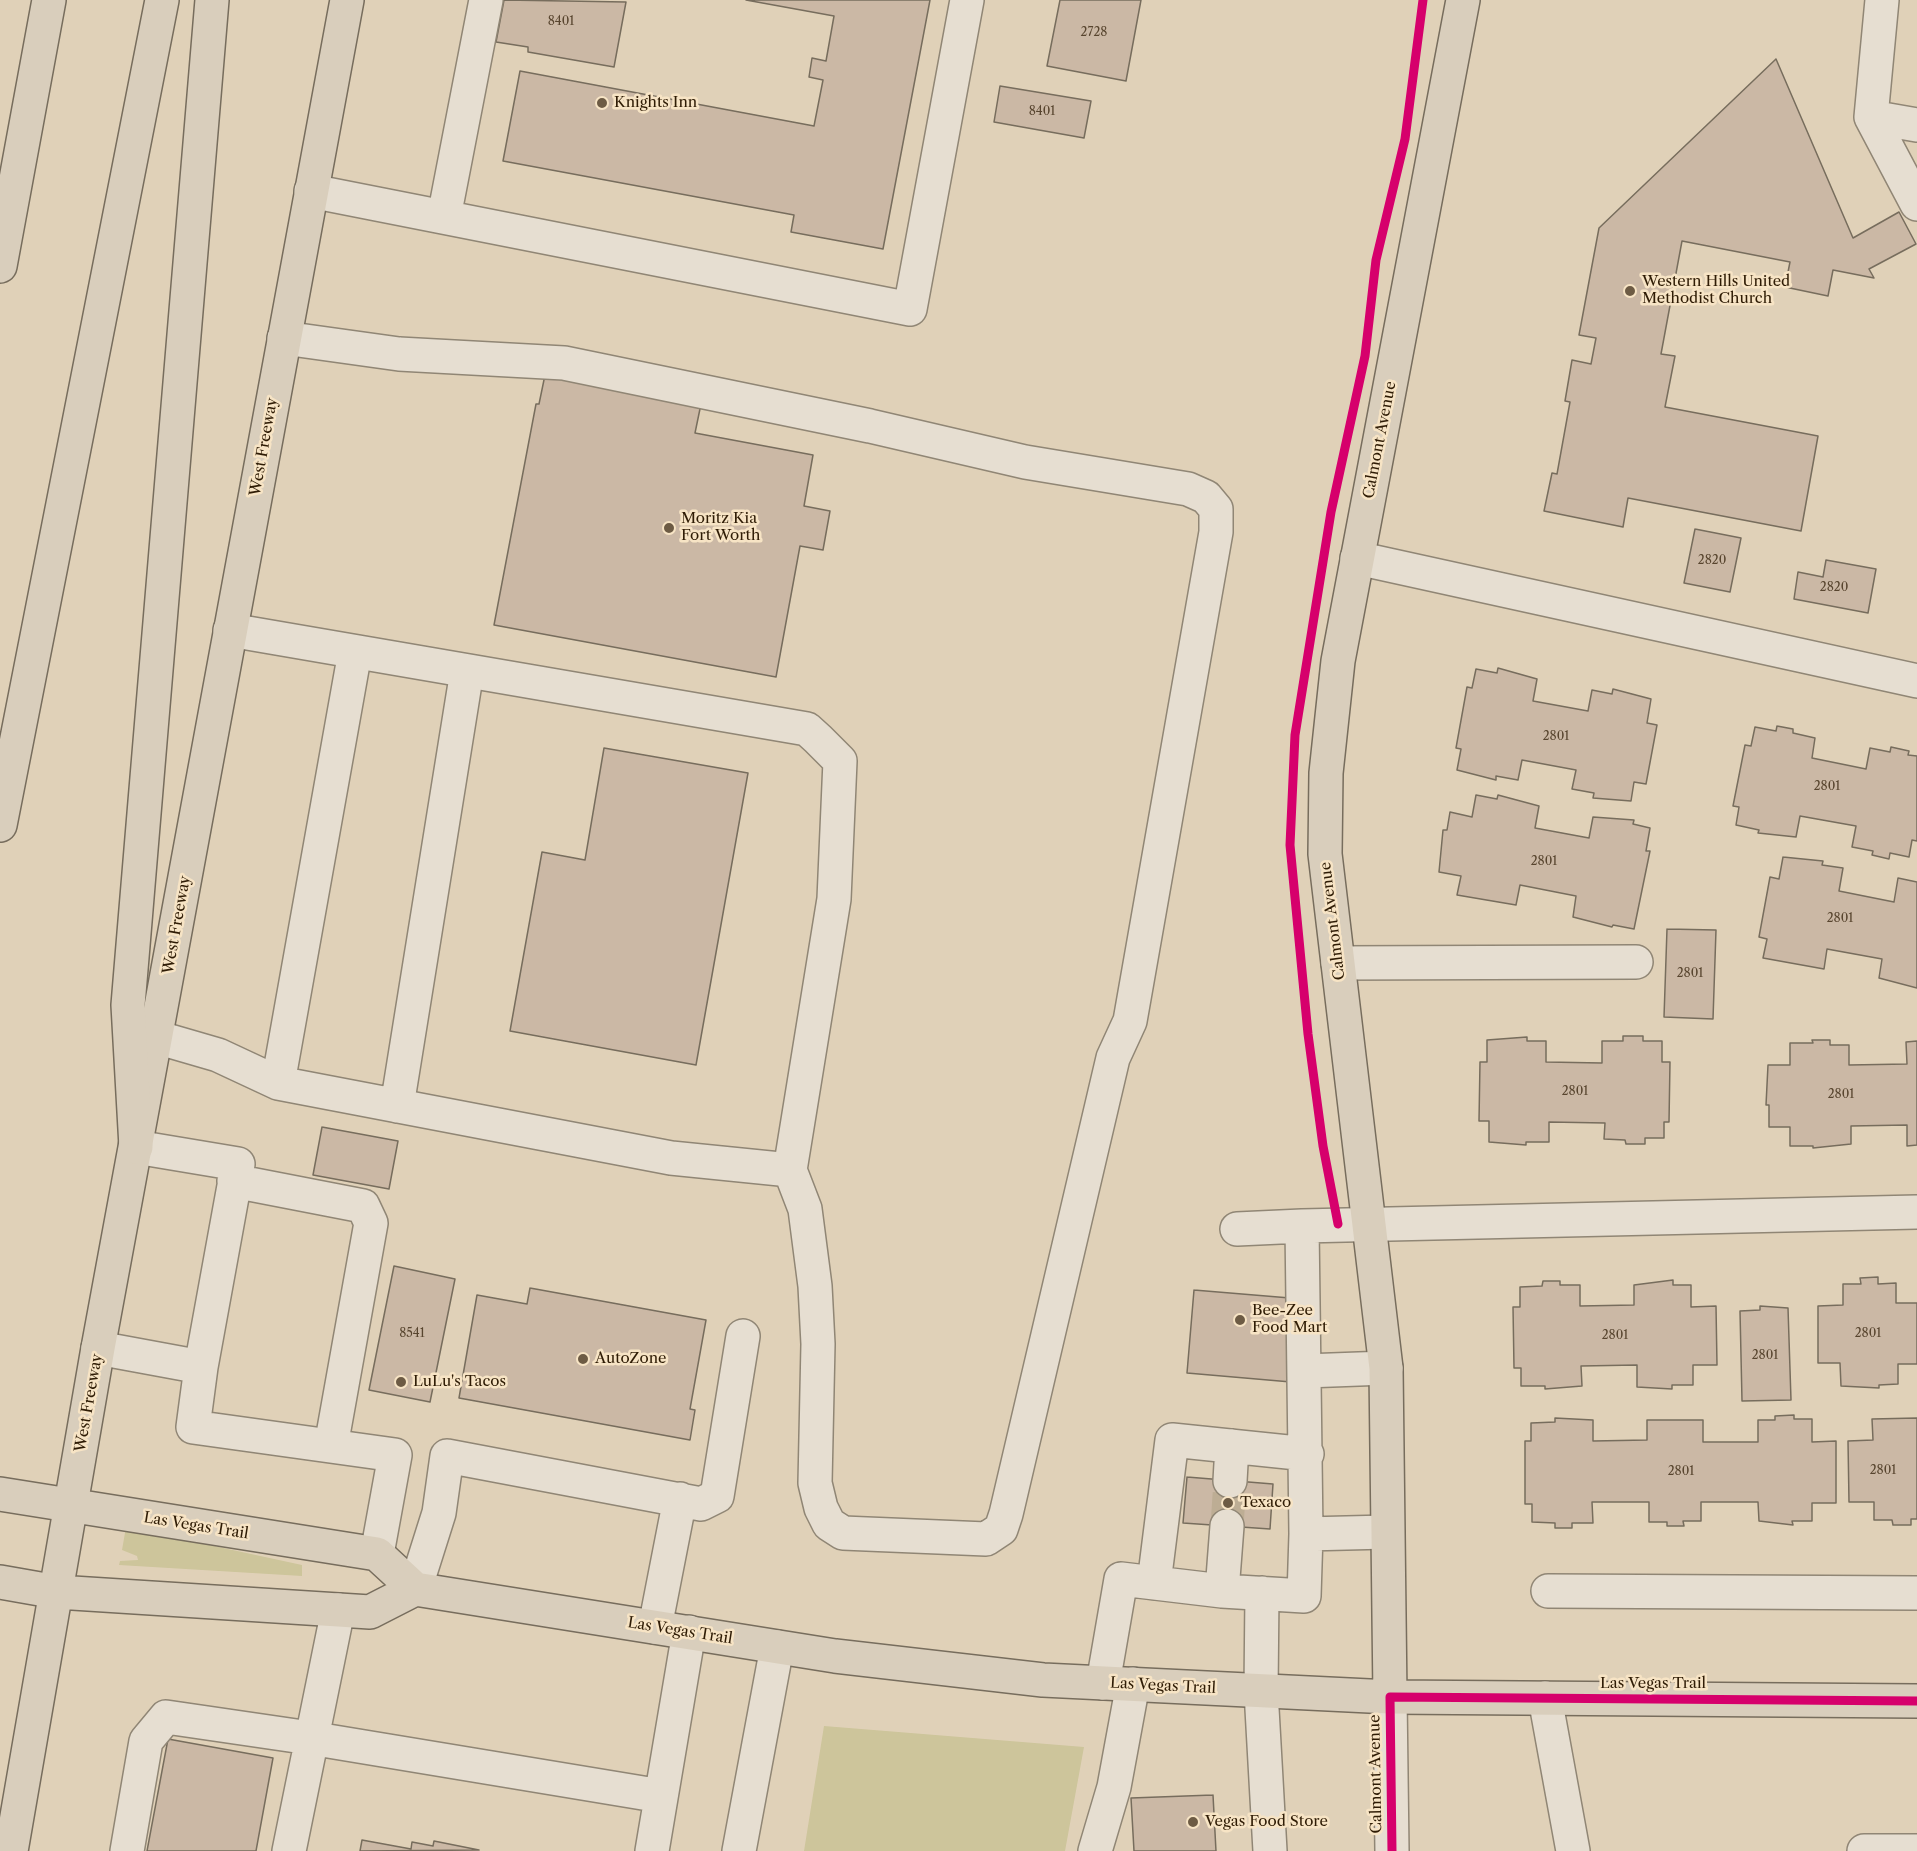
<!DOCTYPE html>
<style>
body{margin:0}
canvas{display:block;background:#e0d1b8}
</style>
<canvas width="1917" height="1851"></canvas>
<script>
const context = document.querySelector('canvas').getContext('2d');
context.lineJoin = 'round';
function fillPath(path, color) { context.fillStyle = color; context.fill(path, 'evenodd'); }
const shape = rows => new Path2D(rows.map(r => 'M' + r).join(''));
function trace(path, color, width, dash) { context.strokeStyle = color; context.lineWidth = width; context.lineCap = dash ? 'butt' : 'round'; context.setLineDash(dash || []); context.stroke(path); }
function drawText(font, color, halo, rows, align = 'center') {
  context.font = font + ' "Libre Caslon Text",serif'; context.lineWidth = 5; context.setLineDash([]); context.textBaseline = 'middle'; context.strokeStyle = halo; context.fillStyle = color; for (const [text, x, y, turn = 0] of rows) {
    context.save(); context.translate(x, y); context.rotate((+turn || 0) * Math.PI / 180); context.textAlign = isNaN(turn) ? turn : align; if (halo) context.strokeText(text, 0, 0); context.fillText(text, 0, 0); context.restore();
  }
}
fillPath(shape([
 [126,1527,302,1565,302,1576,119,1565,120,1561,138,1560,137,1556,122,1550],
 [824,1726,1084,1747,1065,1851,804,1851]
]), '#cdc59b');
const building = shape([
 [504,0,626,2,614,67,528,52,528,47,496,42,504,0],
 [746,0,930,0,883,249,791,232,794,215,503,161,520,71,814,126,823,80,809,77,812,58,826,61,834,16,746,0],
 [1060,0,1141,0,1126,81,1047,66,1060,0],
 [1776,59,1853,238,1899,212,1916,244,1869,269,1874,278,1833,270,1828,296,1785,287,1790,262,1682,241,1661,354,1675,356,1665,407,1818,436,1801,531,1628,498,1623,527,1544,511,1552,473,1557,474,1570,402,1565,401,1572,360,1591,364,1596,338,1579,335,1599,228,1776,59],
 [1000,86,1091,101,1084,138,994,122,1000,86],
 [545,375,701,404,695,433,813,455,804,506,830,511,823,550,800,546,776,677,494,625,536,404,539,404,545,375],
 [1695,529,1741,538,1730,592,1684,583,1695,529],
 [1826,560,1876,569,1868,613,1794,599,1798,572,1823,577,1826,560],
 [1498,668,1537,679,1533,701,1588,711,1592,690,1612,694,1613,689,1651,699,1647,723,1657,725,1646,784,1634,782,1631,801,1593,798,1594,793,1572,789,1576,770,1522,760,1518,780,1496,776,1496,780,1457,770,1461,749,1456,748,1467,687,1472,688,1476,669,1497,673,1498,668],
 [1777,726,1793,729,1793,733,1815,738,1812,758,1866,769,1870,748,1890,752,1891,747,1909,751,1908,755,1917,756,1917,841,1912,840,1909,857,1890,853,1889,859,1872,855,1873,851,1852,847,1856,826,1800,816,1796,837,1758,833,1759,830,1736,825,1739,807,1733,806,1745,745,1751,746,1755,727,1776,731,1777,726],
 [604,748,748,773,696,1065,510,1031,542,852,585,860,604,748],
 [1476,795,1497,799,1498,795,1539,806,1535,828,1589,838,1593,817,1634,820,1633,824,1650,828,1646,851,1650,851,1634,929,1613,925,1612,927,1573,917,1576,896,1520,885,1516,905,1457,895,1461,876,1439,872,1443,830,1447,830,1450,812,1472,817,1476,795],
 [1783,857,1823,861,1822,865,1843,868,1839,891,1894,902,1898,878,1917,882,1917,988,1879,978,1882,959,1827,949,1824,969,1763,958,1767,939,1759,937,1770,877,1779,879,1783,857],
 [1667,929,1716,930,1713,1019,1664,1017,1667,929],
 [1623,1036,1643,1036,1643,1041,1662,1041,1662,1062,1670,1062,1669,1122,1664,1122,1664,1138,1645,1138,1645,1144,1626,1144,1625,1140,1604,1139,1605,1123,1549,1122,1549,1142,1526,1142,1526,1145,1489,1142,1489,1121,1479,1121,1480,1062,1487,1062,1487,1040,1527,1037,1527,1041,1546,1041,1546,1062,1602,1063,1602,1041,1623,1041,1623,1036],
 [1812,1040,1830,1040,1830,1045,1849,1045,1849,1065,1907,1064,1906,1042,1917,1041,1917,1145,1907,1146,1907,1125,1851,1126,1851,1144,1813,1148,1813,1146,1790,1146,1790,1127,1769,1127,1769,1105,1766,1105,1768,1065,1790,1065,1790,1043,1813,1043,1812,1040],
 [322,1127,398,1141,389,1189,313,1175,322,1127],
 [394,1266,455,1279,430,1402,369,1390,394,1266],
 [1878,1277,1878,1284,1896,1283,1896,1303,1917,1303,1917,1364,1898,1364,1898,1384,1879,1385,1879,1388,1841,1386,1840,1363,1818,1363,1818,1306,1843,1305,1843,1284,1861,1284,1860,1278,1878,1277],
 [1673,1280,1673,1285,1691,1285,1691,1307,1716,1306,1717,1365,1693,1365,1693,1385,1672,1385,1672,1389,1637,1387,1637,1365,1581,1366,1582,1386,1545,1389,1545,1386,1521,1386,1521,1368,1514,1368,1513,1307,1520,1307,1520,1287,1542,1286,1543,1281,1560,1281,1560,1285,1580,1285,1580,1306,1634,1305,1634,1285,1673,1280],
 [530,1288,706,1320,690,1409,695,1410,690,1440,459,1398,477,1295,527,1304,530,1288],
 [1194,1290,1290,1298,1287,1341,1294,1342,1291,1382,1187,1373,1194,1290],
 [1760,1306,1788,1308,1791,1400,1742,1401,1740,1311,1760,1310,1760,1306],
 [1794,1415,1794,1419,1812,1419,1812,1442,1836,1441,1836,1503,1812,1503,1812,1521,1792,1521,1793,1525,1759,1521,1758,1502,1701,1502,1701,1521,1683,1521,1684,1526,1667,1526,1667,1522,1649,1522,1649,1502,1592,1502,1593,1523,1572,1523,1572,1528,1555,1528,1555,1523,1532,1522,1532,1504,1525,1504,1525,1441,1531,1441,1531,1423,1555,1422,1555,1418,1593,1420,1593,1441,1647,1440,1647,1420,1703,1420,1703,1442,1758,1442,1758,1420,1775,1420,1775,1416,1794,1415],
 [1917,1418,1917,1519,1911,1519,1911,1525,1893,1525,1892,1520,1874,1520,1874,1502,1849,1502,1848,1441,1873,1440,1872,1419,1917,1418],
 [1187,1477,1273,1484,1270,1529,1183,1523,1187,1477],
 [168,1739,273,1758,256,1851,147,1851,168,1739],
 [1213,1795,1216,1851,1134,1851,1131,1798,1213,1795],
 [362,1840,411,1849,412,1842,433,1846,434,1841,479,1850,360,1851,362,1840]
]);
fillPath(building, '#cbb8a5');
trace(building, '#776d5d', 1.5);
trace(shape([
 [1227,1526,1230,1481]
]), '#bdad94', 33, [33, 16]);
const minor = shape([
 [1882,0,1871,117,1917,204],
 [1871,117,1917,125],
 [311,191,910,309,967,0],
 [444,217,486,0],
 [284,338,399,354,564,363,870,426,1025,462,1188,489,1206,497,1216,509,1216,532,1130,1021,1113,1058,1006,1514,1001,1529,986,1539,843,1533,829,1524,821,1508,815,1483,818,1344,815,1286,805,1209,790,1170],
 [1357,558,1917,681],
 [1338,963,1636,962],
 [156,1037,218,1055,278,1083,671,1158,790,1170,834,899,840,761,818,739,807,729,230,630],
 [278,1083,355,652],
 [397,1106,467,671],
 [136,1147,238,1164,201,1367],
 [234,1181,363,1206,371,1223,331,1446],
 [1237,1229,1302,1226],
 [98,1348,201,1367,193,1427,395,1455,377,1554],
 [1305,1371,1386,1368],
 [1230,1481,1232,1446],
 [1306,1534,1302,1226,1917,1212],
 [1154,1583,1172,1440,1307,1454],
 [415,1589,439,1513,447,1456,701,1504,717,1496,743,1336],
 [1222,1591,1227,1526],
 [1548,1591,1917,1593],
 [1262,1593,1261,1691,1270,1851],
 [655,1627,680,1499],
 [1103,1683,1121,1579,1222,1591,1304,1596,1306,1534,1387,1532],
 [1390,1697,1392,1851],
 [1545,1698,1573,1851],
 [127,1851,146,1741,166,1717,310,1738,661,1796],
 [289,1851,338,1610],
 [652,1851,689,1632],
 [739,1851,777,1647],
 [1095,1851,1114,1787,1133,1684],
 [1864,1851,1917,1851]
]);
const major = shape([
 [0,1494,377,1554,415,1589,835,1656,1043,1680,1390,1697,1917,1701],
 [0,1582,57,1592,370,1612,415,1589],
 [1390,1697,1386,1368,1325,854,1326,773,1338,661,1463,0],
 [11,1851,98,1348,347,0]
]);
const highway = shape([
 [0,266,49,0],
 [0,825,162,0],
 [136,1147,128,1005,212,0]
]);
trace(minor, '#908675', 36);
trace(major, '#776d5d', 36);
trace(highway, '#776d5d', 36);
trace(minor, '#e6ded1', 33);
trace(major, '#d9cebc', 33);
trace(highway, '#d9cebc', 33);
trace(shape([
 [1338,1224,1323,1146,1308,1034,1290,845,1295,735,1331,512,1365,356,1376,260,1405,139,1423,0],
 [1392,1851,1390,1697,1917,1701]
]), '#d6006c', 9);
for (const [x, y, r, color] of [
 [602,103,6,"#6d5b44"],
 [1630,291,6,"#6d5b44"],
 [669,528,6,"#6d5b44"],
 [1240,1320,6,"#6d5b44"],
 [583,1359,6,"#6d5b44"],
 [401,1382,6,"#6d5b44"],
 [1228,1503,6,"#6d5b44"],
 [1193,1822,6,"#6d5b44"]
]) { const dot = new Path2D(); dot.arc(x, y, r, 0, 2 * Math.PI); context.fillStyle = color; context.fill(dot); trace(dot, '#f7e4c5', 2); }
drawText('12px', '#58452f', null, [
 ["8401",561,22],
 ["2728",1094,33],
 ["8401",1042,112],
 ["2820",1712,561],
 ["2820",1834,588],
 ["2801",1556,737],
 ["2801",1827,787],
 ["2801",1544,862],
 ["2801",1840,919],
 ["2801",1690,974],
 ["2801",1575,1092],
 ["2801",1841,1095],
 ["8541",412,1334],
 ["2801",1868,1334],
 ["2801",1615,1336],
 ["2801",1765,1356],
 ["2801",1883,1471],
 ["2801",1681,1472]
]);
drawText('15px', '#2f1c05', '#f7e4c5', [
 ["Knights Inn",614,103],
 ["Western Hills United",1642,282],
 ["Methodist Church",1642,299],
 ["Moritz Kia",681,519],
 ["Fort Worth",681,536],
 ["Bee-Zee",1252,1311],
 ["Food Mart",1252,1328],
 ["AutoZone",595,1359],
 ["LuLu's Tacos",413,1382],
 ["Texaco",1240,1503],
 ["Vegas Food Store",1205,1822]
], 'left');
drawText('15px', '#2f1c05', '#f7e4c5', [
 ["Calmont Avenue",1380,440,-79],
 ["West Freeway",264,447,-80],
 ["Calmont Avenue",1333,921,-97],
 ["West Freeway",177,925,-80],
 ["West Freeway",89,1403,-80],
 ["Las Vegas Trail",196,1526,9],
 ["Las Vegas Trail",680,1631,9],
 ["Las Vegas Trail",1653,1684],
 ["Las Vegas Trail",1163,1686,3],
 ["Calmont Avenue",1376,1774,-91]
]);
</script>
